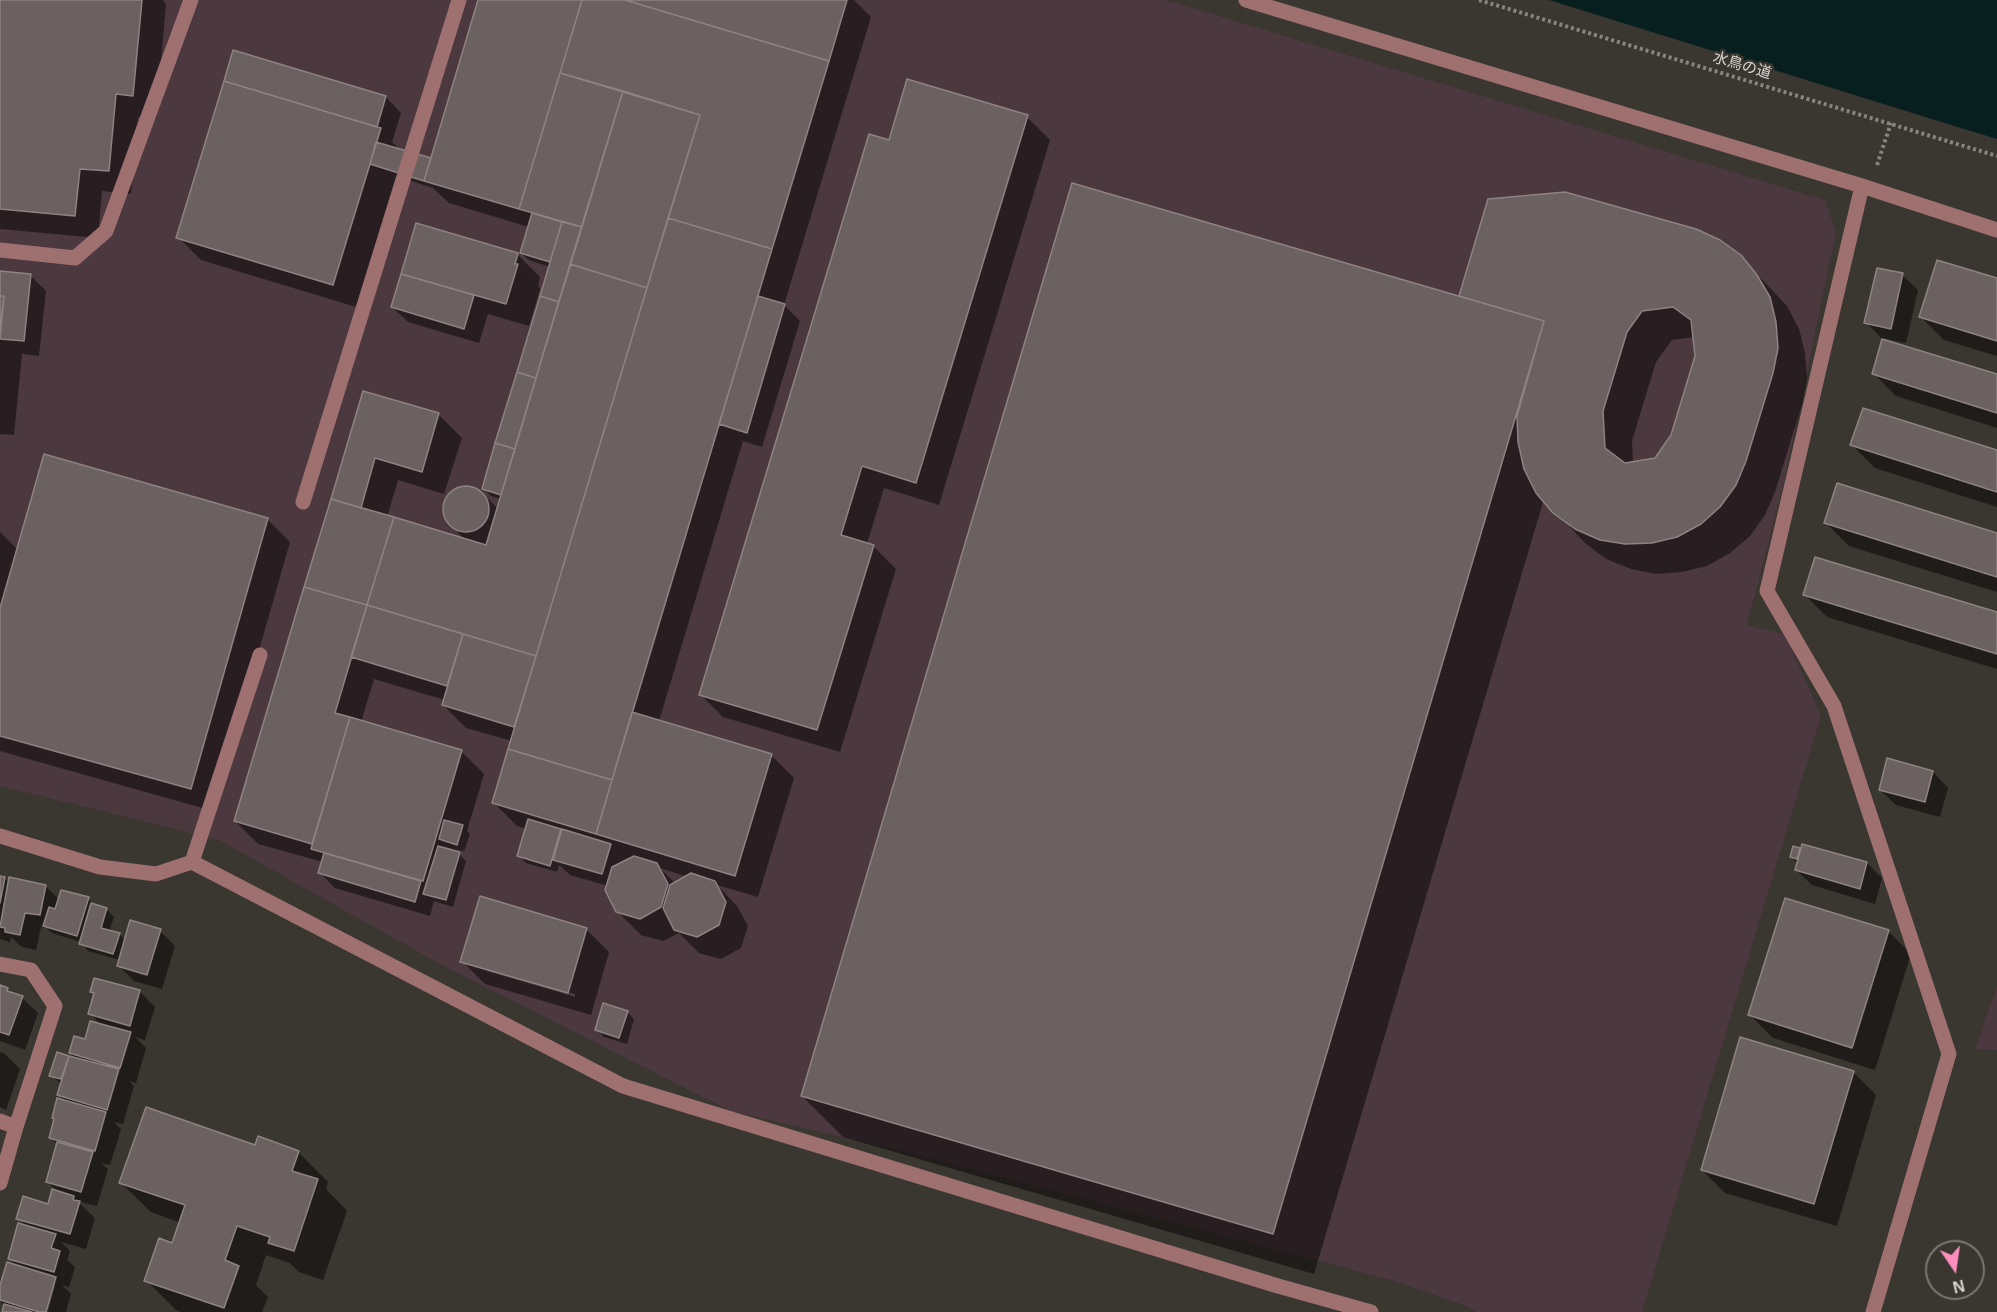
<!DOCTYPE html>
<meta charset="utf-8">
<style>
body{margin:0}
#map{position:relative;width:1997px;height:1312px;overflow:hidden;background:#3a3630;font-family:Arial,sans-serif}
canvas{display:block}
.north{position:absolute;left:1925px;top:1240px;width:60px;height:60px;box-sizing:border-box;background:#3a3630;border:2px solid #7a7671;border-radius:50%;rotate:167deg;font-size:16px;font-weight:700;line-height:24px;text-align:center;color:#d9d6d2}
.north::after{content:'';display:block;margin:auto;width:21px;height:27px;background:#fd8ebe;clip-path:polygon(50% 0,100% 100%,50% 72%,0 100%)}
</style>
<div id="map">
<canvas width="1997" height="1312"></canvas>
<div class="north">N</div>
</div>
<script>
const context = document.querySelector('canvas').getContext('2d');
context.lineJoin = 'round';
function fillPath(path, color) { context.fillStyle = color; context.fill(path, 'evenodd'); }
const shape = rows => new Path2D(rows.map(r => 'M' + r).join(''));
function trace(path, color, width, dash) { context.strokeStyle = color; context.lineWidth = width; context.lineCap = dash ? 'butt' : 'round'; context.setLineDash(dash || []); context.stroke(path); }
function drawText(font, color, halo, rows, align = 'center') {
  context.font = font + ' Arial,"Noto Sans JP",sans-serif'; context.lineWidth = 5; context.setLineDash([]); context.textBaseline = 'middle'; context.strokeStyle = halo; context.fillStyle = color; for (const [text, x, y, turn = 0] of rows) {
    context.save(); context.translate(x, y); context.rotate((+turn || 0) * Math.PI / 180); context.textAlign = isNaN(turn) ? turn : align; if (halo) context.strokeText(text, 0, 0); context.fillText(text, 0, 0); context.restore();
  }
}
fillPath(shape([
 [0,0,1166,0,1825,200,1836,232,1784,482,1747,625,1785,634,1821,716,1642,1312,1476,1312,1467,1306,1391,1280,910,1153,731,1111,438,963,219,840,0,786],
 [1997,986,1997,1050,1975,1049]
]), '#4c383f');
fillPath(shape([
 [1549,0,1997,0,1997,139,1964,129]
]), '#081f20');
fillPath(shape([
 [0,0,163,0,166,4,156,119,138,117,131,194,102,191,98,238,0,229],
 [480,0,854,0,871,17,784,305,800,321,762,447,743,441,659,721,771,755,794,778,758,897,717,885,737,906,748,926,741,948,721,959,699,953,679,933,663,941,641,935,617,911,608,886,570,875,559,865,557,872,526,863,519,856,527,829,517,826,494,803,512,741,466,728,443,705,445,700,374,679,361,722,461,751,484,774,467,831,470,834,464,851,462,850,460,855,466,861,453,907,434,901,430,916,335,888,320,873,323,862,258,844,235,821,364,392,439,415,462,438,444,494,398,480,387,517,465,540,453,527,444,512,449,495,464,487,481,492,498,509,501,499,491,496,483,488,550,267,529,260,521,253,529,227,449,203,433,188,396,176,356,307,201,260,178,237,234,52,386,97,401,113,392,142,402,151,431,161],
 [660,868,688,877,676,884],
 [1027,117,1050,140,939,505,884,488,867,544,873,546,896,569,840,752,723,717,700,694,890,142],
 [1489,200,1740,256,1787,306,1799,329,1805,353,1807,378,1802,404,1775,492,1765,515,1750,536,1730,553,1707,566,1682,572,1656,574,1631,569,1606,559,1585,543,1544,499,1314,1274,843,1137,802,1096,1460,298],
 [1695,337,1697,356,1673,435,1656,459,1633,463,1632,441,1656,362,1672,340],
 [417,225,517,254,540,277,538,286,540,289,529,326,488,314,479,343,408,322,392,307],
 [0,273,31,276,46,291,39,356,22,354,14,435,0,434],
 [1902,275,1918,290,1906,343,1881,338,1866,322],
 [1997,280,1997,356,1944,340,1921,317],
 [1873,373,1997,376,1997,428,1896,396],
 [1852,445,1997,452,1997,507,1875,468],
 [267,519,290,542,213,811,0,751,0,532,18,550],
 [1826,523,1997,535,1997,592,1849,546],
 [1804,594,1997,614,1997,669,1827,617],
 [1888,760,1933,772,1948,788,1940,817,1896,805,1880,790],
 [1799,849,1802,851,1867,863,1882,878,1875,904,1812,885,1796,870,1798,864,1791,857],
 [0,877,5,878,9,883,45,886,60,900,88,899,95,905,106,909,114,917,109,932,119,934,126,941,160,931,175,946,162,989,134,981,118,965,120,960,88,951,81,942,52,933,47,928,41,927,36,950,22,947,11,937,10,942,0,939],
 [586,929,609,952,591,1015,485,984,462,961],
 [487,968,575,994,575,997,487,971],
 [1888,931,1911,954,1875,1070,1773,1038,1750,1015],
 [95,979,140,992,155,1007,145,1040,135,1037,146,1048,136,1083,129,1081,134,1086,123,1124,114,1122,121,1129,110,1165,101,1163,108,1169,97,1206,77,1201,95,1218,86,1249,61,1242,70,1251,67,1260,75,1267,69,1287,62,1285,71,1294,66,1312,48,1312,55,1286,52,1286,45,1312,3,1312,5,1306,0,1301,0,1290,18,1267,9,1259,27,1227,18,1218,49,1206,59,1193,47,1181,58,1145,51,1138,65,1101,59,1095,62,1084,51,1076,58,1054,77,1060,70,1053,102,1026,90,1013,95,995,92,992],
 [0,987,22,998,38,1013,25,1050,0,1041],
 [627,1012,634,1019,627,1044,604,1037,597,1029],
 [0,1052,5,1054,20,1069,6,1110,0,1107],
 [1853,1072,1876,1095,1837,1226,1725,1193,1702,1170],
 [256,1147,298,1152,328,1182,326,1189,347,1211,323,1280,299,1272,290,1263,266,1255,256,1285,268,1297,262,1312,181,1312,176,1310,146,1280,173,1244,181,1223,151,1212,121,1183]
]), '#0007');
const building = shape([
 [0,0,142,0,133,96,116,94,109,171,80,169,75,216,0,209,0,0],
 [478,0,582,0,519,209,424,181,478,0],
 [582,0,625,0,829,61,772,249,668,218,700,115,560,73,582,0],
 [625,0,847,0,829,61,625,0],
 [233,50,386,96,377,127,224,81,233,50],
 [560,73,623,91,582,227,519,209,560,73],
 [907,79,1028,115,916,483,862,466,841,535,874,545,817,730,699,695,869,134,889,140,907,79],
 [224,81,381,128,333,285,176,238,224,81],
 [623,91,700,115,647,288,570,264,623,91],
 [376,142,431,158,424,181,370,164,376,142],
 [1072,183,1544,321,1273,1234,801,1096,1072,183],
 [1565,192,1696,229,1720,240,1741,255,1757,275,1770,297,1776,322,1778,348,1773,373,1746,461,1736,485,1720,507,1701,524,1677,537,1652,543,1625,544,1600,540,1575,529,1553,513,1536,493,1524,469,1518,442,1517,416,1544,321,1459,296,1488,199,1565,192],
 [1673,307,1691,320,1695,356,1671,435,1655,458,1625,463,1605,448,1603,411,1627,332,1642,311,1673,307],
 [532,213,562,222,550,262,520,253,532,213],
 [668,218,772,249,612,780,508,749,668,218],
 [562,222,582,227,559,302,540,296,562,222],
 [416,223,518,253,515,264,518,264,506,304,401,274,416,223],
 [1937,260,1997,278,1997,341,1919,317,1937,260],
 [570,264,647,288,536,656,367,605,394,517,486,545,570,264],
 [1877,268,1903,273,1891,329,1864,323,1877,268],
 [0,271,31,274,24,341,0,339,4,296,0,296,0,271],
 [401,274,474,295,464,329,391,307,401,274],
 [0,296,4,296,0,330,0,296],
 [540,296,559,302,536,378,517,372,540,296],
 [758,296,785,304,747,433,719,424,758,296],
 [1882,339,1997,374,1997,413,1872,374,1882,339],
 [517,372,536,378,515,449,495,443,517,372],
 [363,391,439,413,422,472,375,458,361,508,331,499,363,391],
 [1863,408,1997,450,1997,492,1850,445,1863,408],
 [495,443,515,449,501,495,482,489,495,443],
 [44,454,268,518,191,789,0,736,0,608,44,454],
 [1837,483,1997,533,1997,577,1824,523,1837,483],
 '443 509a23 23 0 1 1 46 0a23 23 0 1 1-46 0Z',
 [331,499,394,517,367,605,304,587,331,499],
 [1815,557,1997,612,1997,654,1803,595,1815,557],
 [304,587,367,605,335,713,350,717,312,844,234,821,304,587],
 [367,605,463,634,447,686,351,657,367,605],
 [463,634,536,656,514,727,442,705,463,634],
 [632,712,772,754,735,876,596,834,632,712],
 [350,717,462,750,423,881,311,849,350,717],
 [508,749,612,780,596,834,492,803,508,749],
 [1887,758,1933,771,1925,802,1879,790,1887,758],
 [528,819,561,829,550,866,517,856,528,819],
 [444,820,463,825,457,845,439,839,444,820],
 [562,829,611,844,602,874,553,860,562,829],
 [1802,844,1867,862,1860,889,1795,870,1802,844],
 [438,846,460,852,446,900,423,894,438,846],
 [1793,846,1800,848,1797,859,1790,857,1793,846],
 [324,853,421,881,415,902,318,873,324,853],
 [634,856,657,863,668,884,661,907,640,919,616,912,605,890,612,867,634,856],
 [691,873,715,881,726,902,719,925,697,937,674,930,663,908,670,885,691,873],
 [0,876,5,877,0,903,0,876],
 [9,877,46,885,40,915,25,913,20,935,5,932,5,928,0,927,9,877],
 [61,890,89,897,77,936,43,926,49,907,55,909,61,890],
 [480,896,587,928,568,993,460,962,480,896],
 [1785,898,1889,930,1852,1048,1748,1015,1785,898],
 [91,903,107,908,101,928,120,933,113,954,79,944,91,903],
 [130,920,161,929,147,975,117,966,130,920],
 [94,978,140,990,130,1026,88,1014,94,993,90,992,94,978],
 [0,985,8,988,7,991,23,996,9,1035,0,1032,0,985],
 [603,1003,628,1011,619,1038,595,1030,603,1003],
 [90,1021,131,1032,120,1068,69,1053,74,1036,85,1039,90,1021],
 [1740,1037,1854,1071,1814,1204,1701,1170,1740,1037],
 [57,1052,69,1056,61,1079,49,1076,57,1052],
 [69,1056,119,1069,107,1110,57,1095,69,1056],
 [57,1098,106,1112,95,1151,49,1138,54,1119,52,1118,57,1098],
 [146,1107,255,1145,258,1136,299,1151,292,1171,318,1179,294,1251,268,1243,270,1237,237,1226,225,1260,239,1266,224,1308,144,1281,159,1238,172,1243,185,1205,119,1183,146,1107],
 [57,1142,93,1152,81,1192,46,1182,57,1142],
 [52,1189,74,1196,73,1200,80,1201,70,1234,16,1219,23,1196,48,1204,52,1189],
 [18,1223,56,1234,51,1248,60,1251,54,1272,8,1259,18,1223],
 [7,1262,56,1277,46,1312,39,1312,0,1300,0,1285,7,1262],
 [4,1304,32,1312,2,1312,4,1304]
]);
fillPath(building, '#6a6160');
trace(building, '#8e8382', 1.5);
trace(shape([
 [1479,0,1997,156],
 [1877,165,1891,123]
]), '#88847f', 4, [3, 3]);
trace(shape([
 [1246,0,1862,186,1997,230],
 [1862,186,1767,591,1834,706,1949,1054,1873,1312],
 [0,250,75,258,106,231,191,0],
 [303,502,459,0],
 [0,836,100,867,156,874,192,862,623,1086,1278,1286,1371,1312],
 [192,862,260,655],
 [0,964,31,970,55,1006,16,1127,0,1183],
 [0,1121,16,1127]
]), '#9e7070', 15);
drawText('15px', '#d9d6d2', '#3a3630', [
 ["水鳥の道",1742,66,17]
]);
</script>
